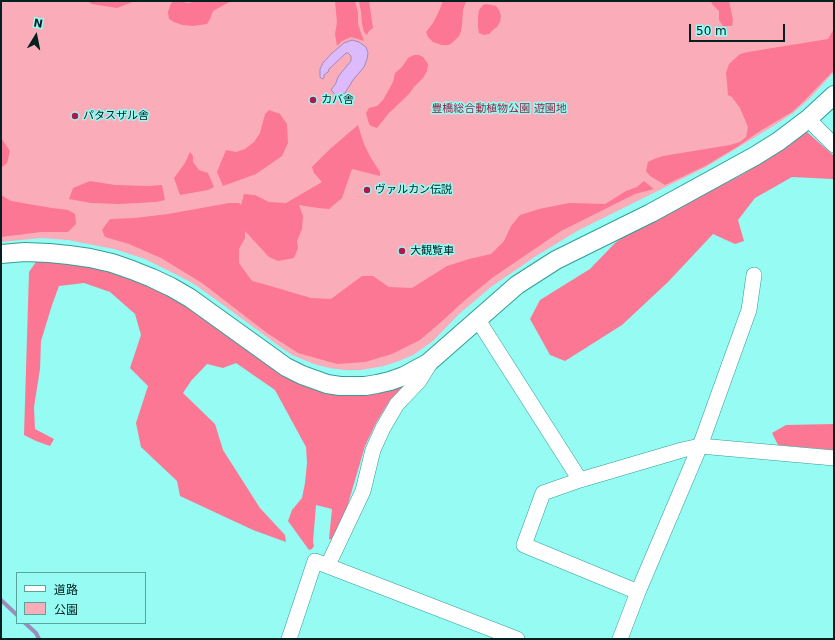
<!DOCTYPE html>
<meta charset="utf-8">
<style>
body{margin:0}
#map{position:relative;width:835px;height:640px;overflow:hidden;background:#95fbf3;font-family:"DejaVu Sans","Noto Sans JP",sans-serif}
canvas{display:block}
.frame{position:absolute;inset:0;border:2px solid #00211f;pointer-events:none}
.legend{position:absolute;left:16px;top:572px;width:130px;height:52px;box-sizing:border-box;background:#95fbf3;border:1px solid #59a49e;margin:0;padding:5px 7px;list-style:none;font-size:12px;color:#00211f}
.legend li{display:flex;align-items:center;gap:8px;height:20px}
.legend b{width:20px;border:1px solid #59a49e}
.north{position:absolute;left:16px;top:16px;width:40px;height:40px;-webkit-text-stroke:3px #95fbf3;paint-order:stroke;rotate:10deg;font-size:11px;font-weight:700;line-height:16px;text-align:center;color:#00211f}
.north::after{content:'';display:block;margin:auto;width:14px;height:18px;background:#00211f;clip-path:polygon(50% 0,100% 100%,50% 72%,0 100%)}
.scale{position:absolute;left:689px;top:24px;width:96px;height:18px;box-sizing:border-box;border:2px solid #00211f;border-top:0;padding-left:5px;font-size:12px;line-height:14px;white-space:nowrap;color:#00211f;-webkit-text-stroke:3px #95fbf3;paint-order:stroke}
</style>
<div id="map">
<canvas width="835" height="640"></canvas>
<div class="frame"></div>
<ul class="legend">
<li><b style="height:5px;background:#fff"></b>道路</li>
<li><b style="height:11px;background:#fbacb9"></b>公園</li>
</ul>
<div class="north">N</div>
<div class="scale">50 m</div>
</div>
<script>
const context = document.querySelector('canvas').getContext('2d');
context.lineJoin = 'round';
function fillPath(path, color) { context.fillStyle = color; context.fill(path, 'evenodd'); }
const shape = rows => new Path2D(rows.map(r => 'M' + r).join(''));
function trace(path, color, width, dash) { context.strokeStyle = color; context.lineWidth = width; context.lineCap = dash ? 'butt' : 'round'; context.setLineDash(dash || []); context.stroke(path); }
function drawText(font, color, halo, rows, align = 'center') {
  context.font = font + ' "DejaVu Sans","Noto Sans JP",sans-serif'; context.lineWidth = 3; context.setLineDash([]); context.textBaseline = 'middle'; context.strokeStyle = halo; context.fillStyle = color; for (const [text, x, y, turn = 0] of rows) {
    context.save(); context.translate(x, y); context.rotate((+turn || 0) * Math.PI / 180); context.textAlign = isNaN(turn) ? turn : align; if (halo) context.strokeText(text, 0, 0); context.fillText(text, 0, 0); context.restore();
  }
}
fillPath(shape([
 [1,1,834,1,834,72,824,83,808,100,793,113,775,125,706,167,579,230,536,256,491,287,459,314,433,341,413,355,399,361,384,366,361,370,345,370,329,368,314,364,292,355,279,346,226,307,194,284,179,276,145,259,114,249,68,240,41,238,1,242]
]), '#fbacb9');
fillPath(shape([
 [87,1,135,1,117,8,92,4],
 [176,1,188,3,197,1,231,1,213,11,210,19,207,24,193,26,182,25,174,22,169,19,168,12,171,3],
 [335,1,355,1,358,13,358,24,361,33,364,41,351,37,342,41,337,46,335,34,337,22],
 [359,1,369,1,373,28,369,31,367,35,364,32,362,24,361,12],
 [443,1,466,1,463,10,462,25,461,31,459,36,453,42,449,45,442,45,433,42,428,37,426,32,433,23,439,11],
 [711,1,729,1,733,20,732,26,723,26,719,20,719,11,712,4],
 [486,4,496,6,499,10,501,16,500,22,497,27,494,29,489,34,484,35,479,33,478,27,478,17,479,10,483,5],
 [834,29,834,70,804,101,792,112,760,131,737,147,705,166,665,185,650,176,646,171,648,162,654,159,663,156,730,145,740,142,746,137,748,127,740,108,732,97,728,95,727,83,726,73,729,64,740,54,748,52,828,39],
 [414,55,419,55,423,57,428,64,427,71,423,78,414,87,409,94,389,113,377,128,371,126,369,124,366,113,369,108,377,106,383,100,393,82,395,73,402,67,408,58],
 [269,110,280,114,287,124,288,143,282,156,256,174,223,186,217,172,226,150,236,152,245,149,254,142,260,133,265,114],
 [358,125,364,144,371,158,380,172,380,176,352,169,342,198,329,209,318,208,299,205,303,216,302,229,297,241,298,248,294,258,278,261,269,257,245,231,245,238,239,249,239,263,252,281,267,285,311,298,331,299,362,276,373,276,389,287,412,288,447,266,469,259,491,254,504,241,511,226,520,215,539,209,569,203,605,204,626,191,637,187,644,181,654,189,635,194,561,231,492,278,464,301,441,322,420,340,392,354,365,362,337,364,298,353,267,333,202,283,161,258,129,244,105,237,102,230,110,219,135,218,168,214,229,203,239,203,241,205,244,194,255,195,269,202,286,203,322,182,314,173,312,167,330,149],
 [807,132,834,156,834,177,833,179,792,177,755,198,738,220,744,241,735,244,713,234,668,282,622,325,565,361,550,355,530,319,540,300,590,269,615,243,638,226,691,201,745,173,796,135],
 [1,138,10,151,7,163,1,168],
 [190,152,193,156,193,162,199,170,208,173,214,187,208,190,180,195,174,178,185,163],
 [90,181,115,185,149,186,162,185,165,200,156,202,119,204,91,203,69,199,73,188],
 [1,195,11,201,52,208,68,210,75,214,76,224,68,232,41,232,1,237],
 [50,259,83,263,157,286,286,373,402,385,402,390,390,400,376,423,365,446,338,538,333,540,329,539,332,509,316,505,313,542,314,546,312,549,309,550,288,521,292,510,302,498,305,483,307,463,306,447,275,390,236,363,223,368,207,364,191,381,183,393,215,424,223,450,260,508,285,535,286,542,253,530,180,496,177,481,141,447,136,423,148,386,130,368,141,335,135,314,110,292,84,283,59,286,52,305,41,341,40,369,34,407,35,429,54,439,50,446,36,441,24,435,29,272,36,262],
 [834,424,834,450,778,445,772,433,786,425]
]), '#fc7793');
const water = shape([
 [352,40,359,42,366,47,368,53,367,59,364,67,353,80,345,93,340,95,336,95,331,90,336,83,338,77,341,73,351,61,351,56,348,53,346,53,329,69,328,72,324,75,324,78,322,79,320,77,320,69,323,63,331,54,344,43,352,40]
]);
fillPath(water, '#ddbafc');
trace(water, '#9b8cba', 1);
trace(shape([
 [1,600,17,615],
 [25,623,36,633,39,639]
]), '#9b8cba', 4);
const minor = shape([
 [808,119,834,145],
 [478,320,580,480,682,450,700,446,834,458],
 [580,480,543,493,524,545,638,592],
 [328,565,363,491,373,450,383,428,397,404,419,381,432,360],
 [289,639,315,561,517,639],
 [620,639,638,592,700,446,749,310,754,275]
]);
const tertiary = shape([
 [1,254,25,252,49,253,69,255,90,258,112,263,132,270,152,278,171,287,190,298,286,367,302,375,327,384,340,386,365,386,377,384,390,381,404,376,428,363,517,285,556,260,651,213,755,156,779,141,808,119,834,95]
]);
trace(minor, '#319e97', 16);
trace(tertiary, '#319e97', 20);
trace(minor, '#fff', 15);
trace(tertiary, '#fff', 18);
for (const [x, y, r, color] of [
 [313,100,4,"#ac194b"],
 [75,116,4,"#ac194b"],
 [367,190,4,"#ac194b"],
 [402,251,4,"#ac194b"]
]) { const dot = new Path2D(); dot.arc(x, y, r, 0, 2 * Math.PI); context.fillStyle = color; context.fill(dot); trace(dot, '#95fbf3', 1.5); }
drawText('11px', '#00211f', '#95fbf3', [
 ["カバ舎",321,100],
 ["パタスザル舎",83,116],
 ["ヴァルカン伝説",375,190],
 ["大観覧車",410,251]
], 'left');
drawText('11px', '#992245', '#95fbf3', [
 ["豊橋総合動植物公園 遊園地",499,109]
]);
</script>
